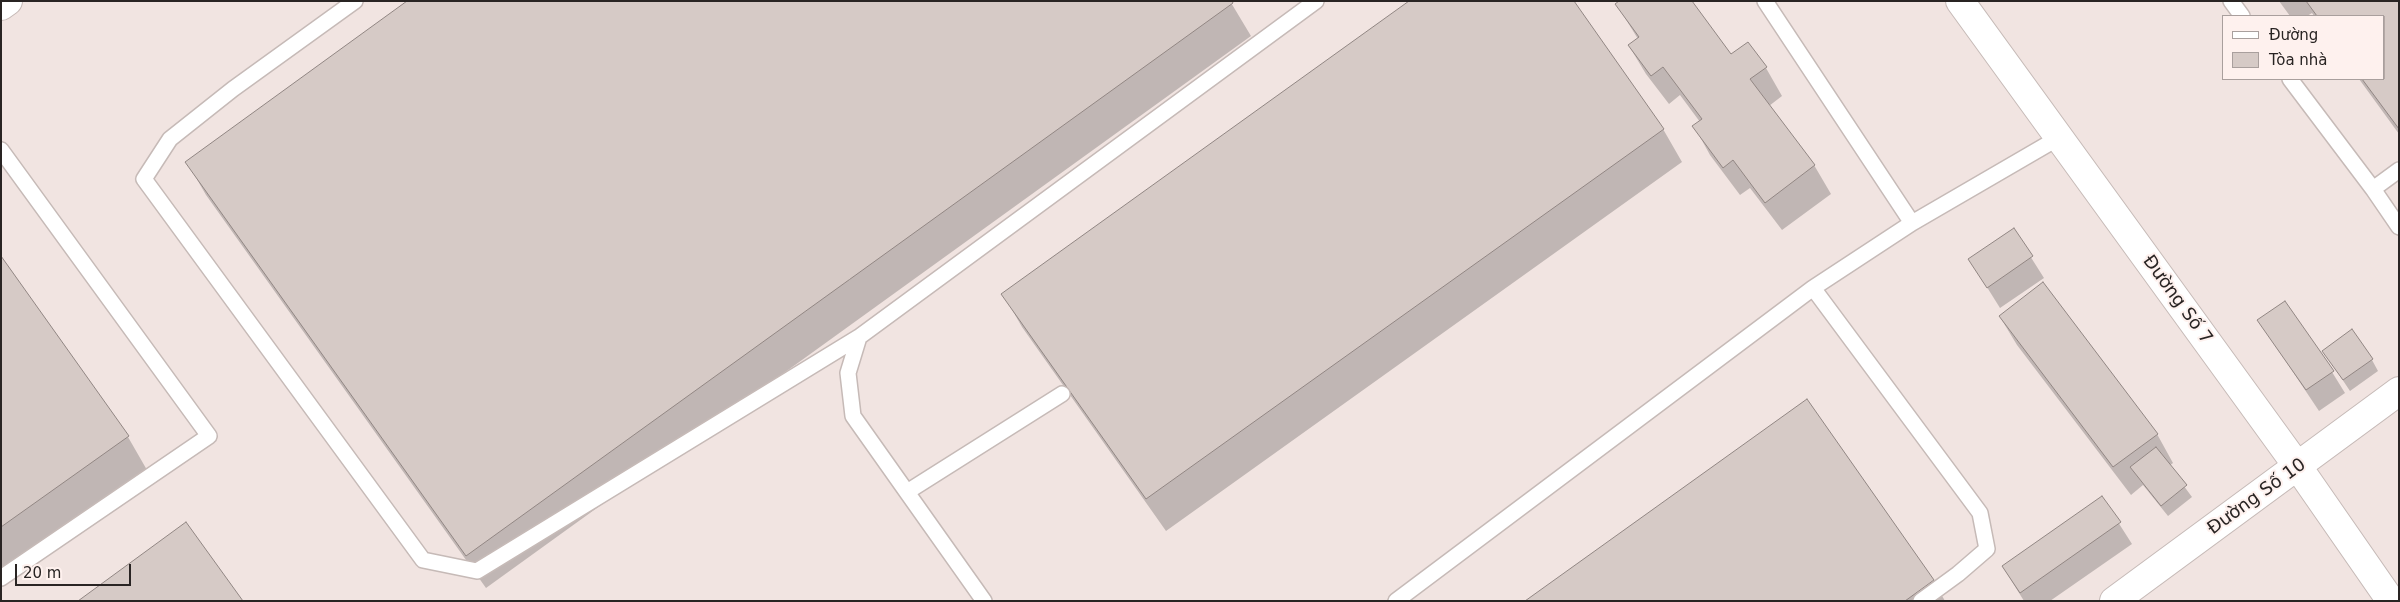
<!DOCTYPE html>
<meta charset="utf-8">
<style>
body{margin:0}
#map{position:relative;width:2400px;height:602px;overflow:hidden;background:#f1e4e1;font-family:"DejaVu Sans",sans-serif}
canvas{display:block}
.frame{position:absolute;inset:0;border:2px solid #292423;pointer-events:none}
.legend{position:absolute;left:2222px;top:15px;width:162px;height:65px;box-sizing:border-box;background:#fef1ee;border:1px solid #a99f9d;margin:0;padding:6px 9px;list-style:none;font-size:15px;color:#292423}
.legend li{display:flex;align-items:center;gap:10px;height:25px}
.legend b{width:25px;border:1px solid #a99f9d}
.scale{position:absolute;left:15px;top:564px;width:116px;height:22px;box-sizing:border-box;border:2px solid #292423;border-top:0;padding-left:6px;font-size:15px;line-height:18px;white-space:nowrap;color:#292423;-webkit-text-stroke:4px #fef1ee;paint-order:stroke}
</style>
<div id="map">
<canvas width="2400" height="602"></canvas>
<div class="frame"></div>
<ul class="legend">
<li><b style="height:6px;background:#fff"></b>Đường</li>
<li><b style="height:14px;background:#d6cac6"></b>Tòa nhà</li>
</ul>
<div class="scale">20 m</div>
</div>
<script>
const context = document.querySelector('canvas').getContext('2d');
context.lineJoin = 'round';
function fillPath(path, color) { context.fillStyle = color; context.fill(path, 'evenodd'); }
const shape = rows => new Path2D(rows.map(r => 'M' + r).join(''));
function trace(path, color, width, dash) { context.strokeStyle = color; context.lineWidth = width; context.lineCap = dash ? 'butt' : 'round'; context.setLineDash(dash || []); context.stroke(path); }
function drawText(font, color, halo, rows, align = 'center') {
  context.font = font + ' "DejaVu Sans",sans-serif'; context.lineWidth = 4; context.setLineDash([]); context.textBaseline = 'middle'; context.strokeStyle = halo; context.fillStyle = color; for (const [text, x, y, turn = 0] of rows) {
    context.save(); context.translate(x, y); context.rotate((+turn || 0) * Math.PI / 180); context.textAlign = isNaN(turn) ? turn : align; if (halo) context.strokeText(text, 0, 0); context.fillText(text, 0, 0); context.restore();
  }
}
fillPath(shape([
 [1230,1,1251,36,486,588,206,195,187,162],
 [2279,1,2399,1,2399,134,2359,79,2384,79,2384,16,2314,16,2312,13,2307,16,2290,16],
 [1617,5,1731,55,1766,68,1782,96,1769,106,1814,165,1831,194,1782,230,1750,188,1740,195,1710,155,1694,126,1700,122,1680,95,1669,104,1646,74,1629,46,1638,39],
 [1663,129,1682,162,1166,531,1022,327,1003,294],
 [2013,229,2044,278,2000,308,1970,260],
 [1,258,128,437,147,470,1,574],
 [2000,317,2157,434,2173,463,2169,466,2192,497,2168,516,2143,485,2131,495,2017,345],
 [2259,321,2332,372,2345,393,2319,411],
 [2324,352,2372,360,2378,371,2350,391],
 [1807,401,1933,580,1945,601,1527,601],
 [2102,497,2132,544,2050,601,2024,601,2003,567]
]), '#0003');
const building = shape([
 [407,1,1232,1,1233,3,466,556,185,162,407,1],
 [1409,1,1574,1,1664,129,1146,499,1001,294,1409,1],
 [1619,1,1692,1,1731,54,1748,42,1767,67,1750,79,1815,165,1765,203,1733,160,1723,168,1692,126,1702,119,1663,67,1651,76,1628,45,1639,37,1615,4,1619,1],
 [2306,1,2399,1,2399,129,2362,79,2384,79,2384,16,2317,16,2306,1],
 [2014,228,2033,256,1987,288,1968,259,2014,228],
 [1,256,129,436,1,527,1,256],
 [2043,282,2158,434,2113,467,1999,316,2043,282],
 [2285,301,2334,371,2306,390,2257,320,2285,301],
 [2352,329,2373,359,2343,380,2322,351,2352,329],
 [1807,399,1934,580,1905,601,1525,601,1807,399],
 [2156,447,2187,485,2161,506,2130,467,2156,447],
 [2102,496,2121,522,2020,593,2002,566,2102,496],
 [186,522,243,601,78,601,186,522]
]);
fillPath(building, '#d6cac6');
trace(building, '#918683', 1);
const service = shape([
 [355,1,233,89,170,139,144,179,423,560,477,571,859,337],
 [1765,1,1912,223],
 [2231,1,2242,16],
 [2290,79,2373,189,2399,227],
 [1,150,209,436,1,578],
 [2373,189,2399,170],
 [1813,288,1980,513,1987,549,1958,574,1921,601],
 [907,492,1062,394],
 [984,601,853,416,848,373,859,337,1316,1],
 [1396,601,1813,288,1912,223,2060,137]
]);
const minor = shape([
 [1960,1,2298,467,2391,601],
 [1,6,8,1],
 [2114,601,2399,391]
]);
trace(service, '#c6bab7', 18);
trace(minor, '#c6bab7', 30);
trace(service, '#fff', 15);
trace(minor, '#fff', 28);
drawText('18px', '#292423', '#fef1ee', [
 ["Đường Số 7",2177,300,54],
 ["Đường Số 10",2257,497,-36]
]);
</script>
